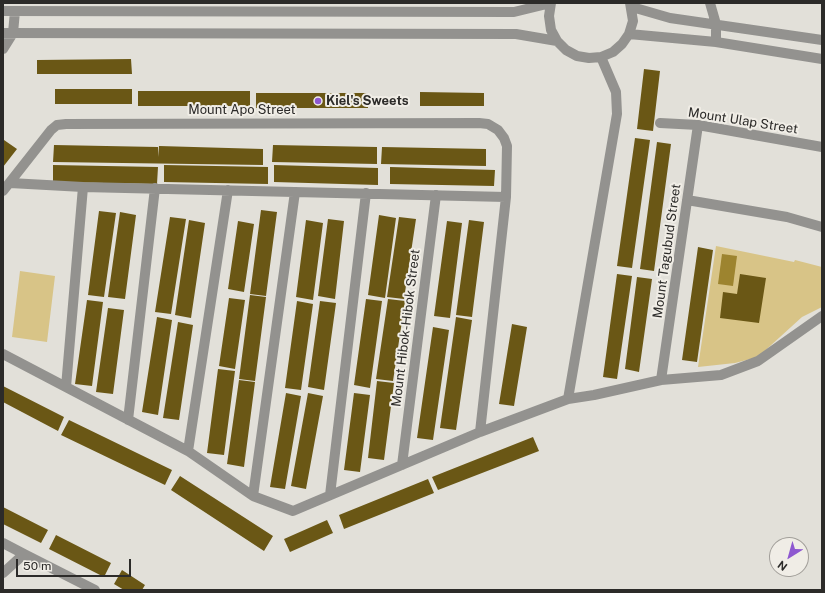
<!DOCTYPE html>
<style>
body{margin:0}
#map{position:relative;width:825px;height:593px;overflow:hidden;background:#e2e0d9;font-family:"Public Sans",sans-serif}
canvas{display:block}
.frame{position:absolute;inset:0;border:4px solid #2c2b29;pointer-events:none}
.north{position:absolute;left:769px;top:537px;width:40px;height:40px;box-sizing:border-box;background:#f0ede6;border:1px solid #a29f9a;border-radius:50%;rotate:217deg;font-size:11px;font-weight:700;line-height:16px;text-align:center;color:#2c2b29}
.north::after{content:'';display:block;margin:auto;width:14px;height:18px;background:#8e58d0;clip-path:polygon(50% 0,100% 100%,50% 72%,0 100%)}
.scale{position:absolute;left:16px;top:559px;width:115px;height:18px;box-sizing:border-box;border:2px solid #2c2b29;border-top:0;padding-left:5px;font-size:12px;line-height:14px;white-space:nowrap;color:#2c2b29;-webkit-text-stroke:3px #f0ede6;paint-order:stroke}
</style>
<div id="map">
<canvas width="825" height="593"></canvas>
<div class="frame"></div>
<div class="north">N</div>
<div class="scale">50 m</div>
</div>
<script>
const context = document.querySelector('canvas').getContext('2d');
context.lineJoin = 'round';
function fillPath(path, color) { context.fillStyle = color; context.fill(path, 'evenodd'); }
const shape = rows => new Path2D(rows.map(r => 'M' + r).join(''));
function trace(path, color, width, dash) { context.strokeStyle = color; context.lineWidth = width; context.lineCap = dash ? 'butt' : 'round'; context.setLineDash(dash || []); context.stroke(path); }
function drawText(font, color, halo, rows, align = 'center') {
  context.font = font + ' "Public Sans",sans-serif'; context.lineWidth = 4; context.setLineDash([]); context.textBaseline = 'middle'; context.strokeStyle = halo; context.fillStyle = color; for (const [text, x, y, turn = 0] of rows) {
    context.save(); context.translate(x, y); context.rotate((+turn || 0) * Math.PI / 180); context.textAlign = isNaN(turn) ? turn : align; if (halo) context.strokeText(text, 0, 0); context.fillText(text, 0, 0); context.restore();
  }
}
fillPath(shape([
 [716,246,794,262,795,260,822,267,822,307,802,317,758,357,735,363,698,367],
 [20,271,55,276,47,342,12,337]
]), '#d8c487');
fillPath(shape([
 [722,254,737,256,733,286,718,284]
]), '#9d842f');
fillPath(shape([
 [131,59,132,74,37,74,37,60],
 [644,69,660,71,653,131,637,129],
 [55,89,132,89,132,104,55,104],
 [138,91,250,91,250,106,138,106],
 [420,92,484,93,484,106,420,106],
 [256,93,368,93,368,108,256,108],
 [635,138,650,140,632,268,617,266],
 [4,140,17,149,3,167,3,141],
 [657,142,671,144,654,271,640,269],
 [54,145,158,147,158,157,159,146,263,149,263,165,53,162],
 [273,145,377,147,377,164,272,162],
 [382,147,486,149,486,166,381,164],
 [53,165,158,167,157,184,53,182],
 [164,165,268,167,268,184,164,182],
 [274,165,378,168,378,185,274,182],
 [390,167,495,170,494,186,390,184],
 [261,210,277,212,266,296,250,294],
 [99,211,116,213,104,297,88,295],
 [120,212,136,215,125,299,108,297],
 [379,215,396,218,385,298,368,295],
 [170,217,186,219,171,314,155,312],
 [399,217,416,219,404,299,387,297],
 [328,219,344,221,335,299,318,296],
 [189,220,205,223,191,318,175,315],
 [306,220,323,223,313,300,296,297],
 [469,220,484,222,472,317,456,315],
 [238,221,254,224,244,292,228,289],
 [447,221,462,223,450,318,434,316],
 [698,247,713,250,697,362,682,360],
 [617,274,632,276,617,379,603,377],
 [740,274,766,278,759,323,720,318,723,292,737,294],
 [637,277,652,279,639,372,625,369],
 [250,295,266,297,255,381,239,379],
 [229,298,245,300,235,369,219,366],
 [366,299,382,301,370,388,354,385],
 [388,299,405,301,393,381,376,379],
 [87,300,103,302,92,386,75,384],
 [297,301,313,304,301,390,285,388],
 [320,301,336,303,324,390,308,387],
 [108,308,124,310,113,394,96,392],
 [157,317,172,320,158,415,142,412],
 [456,317,472,320,456,430,440,428],
 [178,322,193,325,179,420,163,418],
 [512,324,527,327,514,406,499,404],
 [433,327,449,330,433,440,417,438],
 [218,369,235,371,224,455,207,453],
 [239,380,255,382,244,467,227,464],
 [377,381,394,383,384,460,368,458],
 [3,386,64,417,58,431,3,402],
 [286,393,301,396,285,489,270,487],
 [308,393,323,396,306,489,291,486],
 [354,393,370,395,360,472,344,470],
 [69,420,172,470,165,485,61,435],
 [533,437,539,451,438,490,432,477],
 [180,476,273,536,264,551,171,490],
 [428,479,434,493,344,529,339,515],
 [3,507,48,530,41,543,3,524],
 [327,520,333,533,290,552,284,539],
 [56,535,111,563,104,577,49,549],
 [122,570,145,585,142,590,124,590,114,584]
]), '#6a5715');
trace(shape([
 [710,3,716,24,716,42],
 [632,7,670,18,822,40],
 [3,11,514,12,551,3,549,16,551,30,557,41,566,50,577,56,589,58,601,57,613,52,622,44,629,34,633,21,630,3],
 [3,33,516,34,557,41],
 [629,34,716,42,822,59],
 [3,49,13,33,15,11],
 [660,123,698,125,822,147],
 [10,183,83,187,506,197],
 [3,191,51,130,57,125,66,124,479,123,488,124,498,130,504,138,507,146,506,197,480,432],
 [687,200,787,217,822,227],
 [3,354,188,451,253,496,293,511,480,432,568,399,594,395,661,380,721,375,758,361,822,316],
 [661,380,698,125],
 [66,387,83,187],
 [568,399,617,114,616,92,601,57],
 [128,420,155,188],
 [188,451,228,190],
 [402,465,436,195],
 [330,495,366,193],
 [253,496,295,192],
 [3,543,24,554],
 [3,573,24,554,95,590]
]), '#93928f', 10);
for (const [x, y, r, color] of [
 [318,101,4,"#8e58d0"]
]) { const dot = new Path2D(); dot.arc(x, y, r, 0, 2 * Math.PI); context.fillStyle = color; context.fill(dot); trace(dot, '#f0ede6', 1.5); }
drawText('bold 13px', '#2c2b29', '#f0ede6', [
 ["Kiel's Sweets",326,101]
], 'left');
drawText('13px', '#2c2b29', '#f0ede6', [
 ["Mount Apo Street",242,110],
 ["Mount Ulap Street",743,121,9],
 ["Mount Tagubud Street",667,251,-82],
 ["Mount Hibok-Hibok Street",406,328,-83]
]);
</script>
